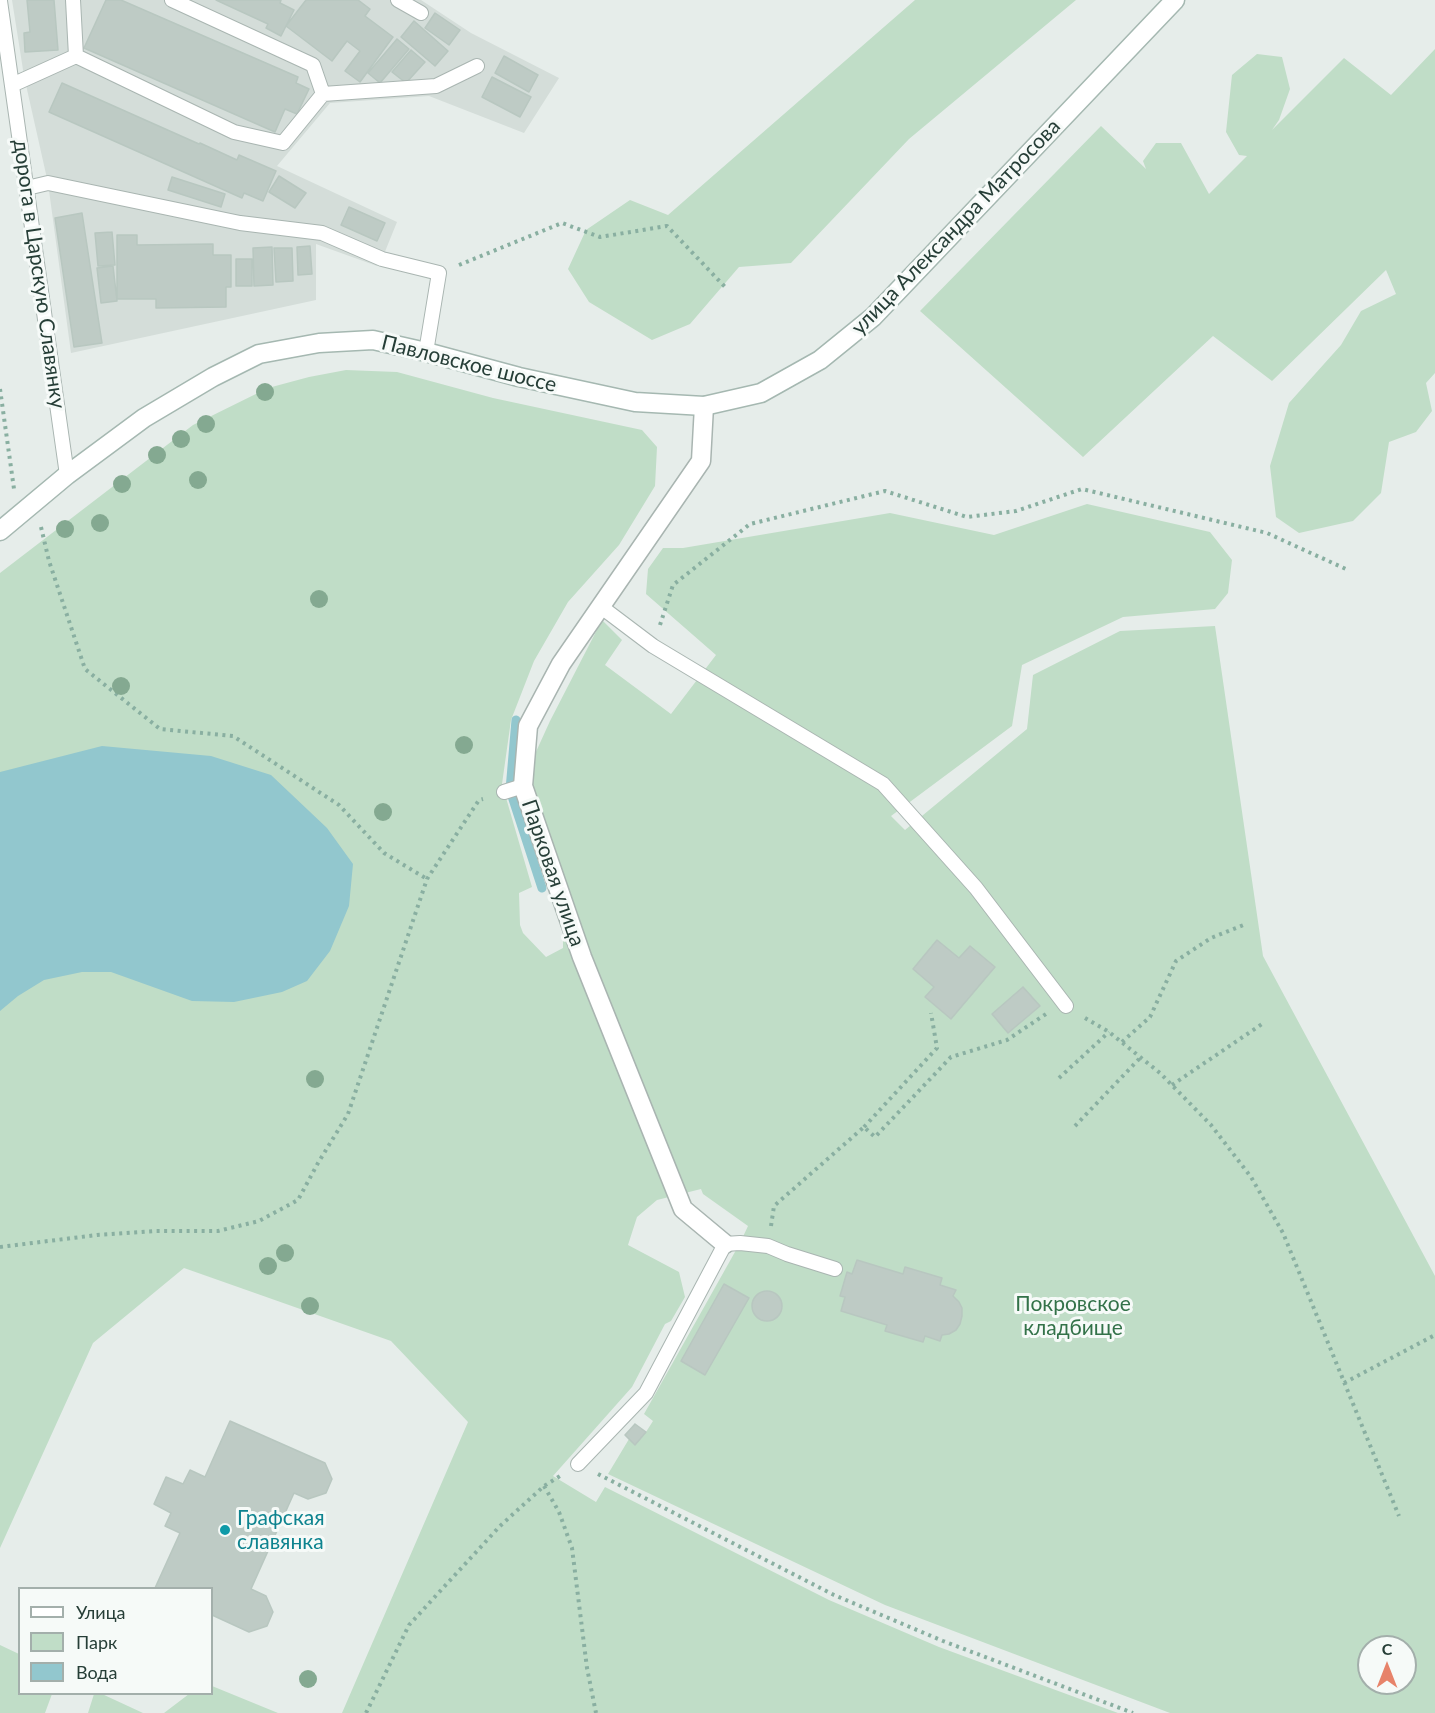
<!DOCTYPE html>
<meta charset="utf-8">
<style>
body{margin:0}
#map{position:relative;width:1435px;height:1713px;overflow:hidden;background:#e6edea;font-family:Lato,sans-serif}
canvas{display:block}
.legend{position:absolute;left:18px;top:1587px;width:195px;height:108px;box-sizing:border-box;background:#f6faf8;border:2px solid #a3afab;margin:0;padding:8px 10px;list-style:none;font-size:18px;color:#263e37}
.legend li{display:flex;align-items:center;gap:12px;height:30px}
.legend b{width:30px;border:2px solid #a3afab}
.north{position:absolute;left:1357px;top:1635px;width:60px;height:60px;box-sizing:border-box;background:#f6faf8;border:2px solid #a3afab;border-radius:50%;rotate:0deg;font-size:16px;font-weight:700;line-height:24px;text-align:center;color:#263e37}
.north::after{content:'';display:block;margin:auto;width:21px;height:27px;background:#e7836a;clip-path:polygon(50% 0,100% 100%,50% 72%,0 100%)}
</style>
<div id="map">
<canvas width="1435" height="1713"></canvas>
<ul class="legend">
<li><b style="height:8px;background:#fff"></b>Улица</li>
<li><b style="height:16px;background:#c0ddc7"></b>Парк</li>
<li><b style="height:16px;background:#92c7ce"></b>Вода</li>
</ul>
<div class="north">С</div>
</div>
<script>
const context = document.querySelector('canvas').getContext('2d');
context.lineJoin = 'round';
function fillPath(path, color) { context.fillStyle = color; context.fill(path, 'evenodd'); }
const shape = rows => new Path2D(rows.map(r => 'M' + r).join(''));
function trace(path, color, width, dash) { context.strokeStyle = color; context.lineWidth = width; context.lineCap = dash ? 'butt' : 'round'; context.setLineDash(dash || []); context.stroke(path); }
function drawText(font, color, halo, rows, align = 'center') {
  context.font = font + ' Lato,sans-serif'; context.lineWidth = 6; context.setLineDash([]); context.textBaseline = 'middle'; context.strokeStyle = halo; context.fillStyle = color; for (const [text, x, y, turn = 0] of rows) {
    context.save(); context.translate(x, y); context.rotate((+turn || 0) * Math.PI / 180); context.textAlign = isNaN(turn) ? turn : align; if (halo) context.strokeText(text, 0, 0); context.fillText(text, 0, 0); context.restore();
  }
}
fillPath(shape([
 [12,0,421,0,471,33,559,78,524,133,429,96,330,103,277,166,397,222,382,259,377,266,316,244,316,300,71,353,48,183,24,76]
]), '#d4ddd9');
fillPath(shape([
 [915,0,1076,0,909,139,791,263,739,267,690,324,652,340,589,302,568,269,586,230,630,200,668,215],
 [1435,49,1435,373,1426,383,1432,411,1416,432,1389,442,1381,493,1353,521,1299,533,1276,517,1270,466,1289,403,1341,345,1361,311,1396,294,1386,270,1272,381,1213,336,1083,457,920,311,1101,126,1146,169,1143,161,1156,143,1181,143,1209,194,1247,156,1239,155,1226,132,1232,75,1257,54,1282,57,1290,89,1279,120,1272,130,1344,58,1391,95],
 [346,370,397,372,493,398,642,430,657,447,655,486,619,545,568,602,534,661,511,720,502,784,532,887,519,893,520,925,523,933,546,957,563,948,563,924,534,816,530,765,550,721,602,620,622,640,605,665,671,714,716,655,646,594,648,569,663,548,683,548,890,513,994,535,1087,504,1210,532,1232,560,1228,593,1215,609,1123,617,1022,665,1012,726,891,816,905,830,1027,729,1033,675,1120,631,1215,626,1263,956,1435,1276,1435,1713,1170,1713,885,1605,608,1474,629,1439,646,1432,653,1421,644,1414,740,1243,748,1226,703,1194,701,1189,657,1200,637,1217,628,1245,679,1272,685,1297,671,1321,665,1324,632,1387,553,1476,596,1502,605,1487,829,1600,939,1647,1118,1713,342,1713,468,1422,391,1341,184,1268,93,1343,0,1548,0,573,193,425,268,388,309,377],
 [1369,1647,1405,1647,1405,1683,1369,1683],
 [0,1645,19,1654,20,1694,52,1694,45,1713,0,1713],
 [212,1686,278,1713,164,1713,189,1694,212,1694],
 [94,1694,102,1694,143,1713,88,1713]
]), '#c0ddc7');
fillPath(shape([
 [102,746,211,756,271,775,327,828,353,864,349,906,330,951,307,981,282,992,234,1002,192,1001,111,972,82,972,44,980,18,996,0,1011,0,772]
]), '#92c7ce');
trace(shape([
 [516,720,510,790,542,888]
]), '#92c7ce', 9);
const building = shape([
 [27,0,54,0,58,50,25,52,24,33,30,32,27,0],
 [106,0,121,0,298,77,296,83,309,89,297,114,285,109,275,132,84,48,106,0],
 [216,0,281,0,280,3,294,10,281,36,266,28,268,24,216,0],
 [306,0,358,0,370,9,365,16,393,37,360,82,345,71,360,51,347,41,332,61,286,26,306,0],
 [435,13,460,30,449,45,425,28,435,13],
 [414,21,448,51,435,66,401,37,414,21],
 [397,39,409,49,380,83,368,73,397,39],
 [411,50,425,62,406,83,392,72,411,50],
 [504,56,538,75,529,92,495,73,504,56],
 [492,77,531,97,520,117,482,97,492,77],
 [62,83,199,144,200,143,237,160,239,155,276,171,263,201,244,193,242,198,49,112,62,83],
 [279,176,306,193,295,208,269,192,279,176],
 [172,177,225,194,221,207,168,190,172,177],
 [349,207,385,223,377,241,341,225,349,207],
 [82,213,102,343,74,347,55,218,82,213],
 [112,232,115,265,98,266,95,233,112,232],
 [117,235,137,235,137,245,213,244,213,255,231,255,231,287,226,287,226,307,156,308,156,299,117,299,117,235],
 [310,246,312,274,298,275,297,247,310,246],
 [272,247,273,285,254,286,253,248,272,247],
 [274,248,292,248,293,281,276,282,274,248],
 [236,259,252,259,252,286,236,286,236,259],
 [113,266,117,301,101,303,97,268,113,266],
 [937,940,959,958,970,946,995,967,951,1019,925,997,934,987,913,969,937,940],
 [1023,987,1040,1006,1008,1033,992,1014,1023,987],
 [857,1260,903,1274,905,1267,942,1278,940,1285,956,1290,953,1296,959,1302,962,1308,962,1316,960,1324,956,1330,949,1334,942,1335,940,1341,925,1336,923,1342,885,1331,887,1325,841,1311,845,1297,840,1296,847,1272,852,1274,857,1260],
 [724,1284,749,1298,705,1375,681,1361,724,1284],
 '752 1306a15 15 0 1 1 30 0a15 15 0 1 1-30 0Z',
 [230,1421,325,1463,332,1479,326,1493,308,1499,294,1493,251,1589,266,1596,273,1612,267,1626,249,1632,212,1615,212,1588,155,1588,180,1533,165,1526,171,1513,154,1504,166,1477,183,1484,190,1470,205,1477,230,1421],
 [635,1424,646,1432,635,1445,625,1435,635,1424]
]);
fillPath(building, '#becbc5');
trace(building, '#b8c7c0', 1.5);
const lane = shape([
 [73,0,76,56],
 [398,0,421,13],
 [0,1,67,475],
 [12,85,76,56,234,132,283,143,323,94,313,65,172,0],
 [323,94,436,86,477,66],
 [27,188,48,183,240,223,322,233,382,259,439,273,426,352],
 [600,606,653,646,883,784,976,888,1066,1006],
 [504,792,523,786],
 [578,1464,646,1393,725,1244,740,1243,768,1246,787,1254,835,1269]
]);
const street = shape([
 [704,406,701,461,561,664,528,726,523,786,582,957,683,1209,725,1244]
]);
const secondary = shape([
 [0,531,67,475,144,418,213,377,259,354,319,343,373,340,426,352,519,377,635,402,704,406,761,393,820,360,873,317,1175,0]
]);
trace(lane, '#a9b5b1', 16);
trace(street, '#a9b5b1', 21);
trace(secondary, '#a5b8b1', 21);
trace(shape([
 [459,265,562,223,600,237,667,226,727,289],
 [0,389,14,489],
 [41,527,49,561,85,669,160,729,233,736,339,805,384,853,427,879],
 [660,625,673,585,750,524,885,491,967,517,1016,511,1082,489,1267,533,1348,570],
 [1085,1018,1109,1032,1160,1073,1211,1125,1251,1177,1283,1233,1399,1516],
 [1122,1042,1150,1017,1176,961,1211,938,1246,924],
 [1059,1078,1109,1032],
 [1172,1085,1262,1024],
 [1075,1126,1141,1057],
 [864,1127,937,1048,931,1013],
 [771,1226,774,1206,864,1127,875,1137,951,1057,1007,1040,1046,1014],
 [0,1247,97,1235,156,1231,218,1231,259,1221,298,1200,318,1163,348,1114,427,879,479,800,483,799],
 [1344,1383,1435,1335],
 [598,1474,834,1595,943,1641,1133,1713],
 [544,1486,559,1512,572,1548,587,1668,596,1713],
 [366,1713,409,1625,500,1526,544,1486,560,1476]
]), '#89afa1', 4, [3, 4.5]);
trace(lane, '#fff', 14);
trace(street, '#fff', 18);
trace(secondary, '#fff', 18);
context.fillStyle = '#84a991';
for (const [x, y] of [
 [265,392],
 [206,424],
 [181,439],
 [157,455],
 [198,480],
 [122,484],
 [100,523],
 [65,529],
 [319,599],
 [121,686],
 [464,745],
 [383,812],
 [315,1079],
 [285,1253],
 [268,1266],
 [310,1306],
 [308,1679]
]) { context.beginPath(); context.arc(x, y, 9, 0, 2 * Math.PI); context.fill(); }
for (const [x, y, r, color] of [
 [225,1530,6,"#0f9aa8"]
]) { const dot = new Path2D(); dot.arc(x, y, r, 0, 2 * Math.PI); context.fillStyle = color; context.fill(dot); trace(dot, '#f6faf8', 2); }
drawText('21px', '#263e37', '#f6faf8', [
 ["улица Александра Матросова",956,227,-46],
 ["дорога в Царскую Славянку",39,274,82],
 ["Павловское шоссе",469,364,14],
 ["Парковая улица",553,873,71]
]);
drawText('21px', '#337249', '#f6faf8', [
 ["Покровское",1073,1304],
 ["кладбище",1073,1328]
]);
drawText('21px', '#0d838f', '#f6faf8', [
 ["Графская",237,1518],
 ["славянка",237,1542]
], 'left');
</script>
